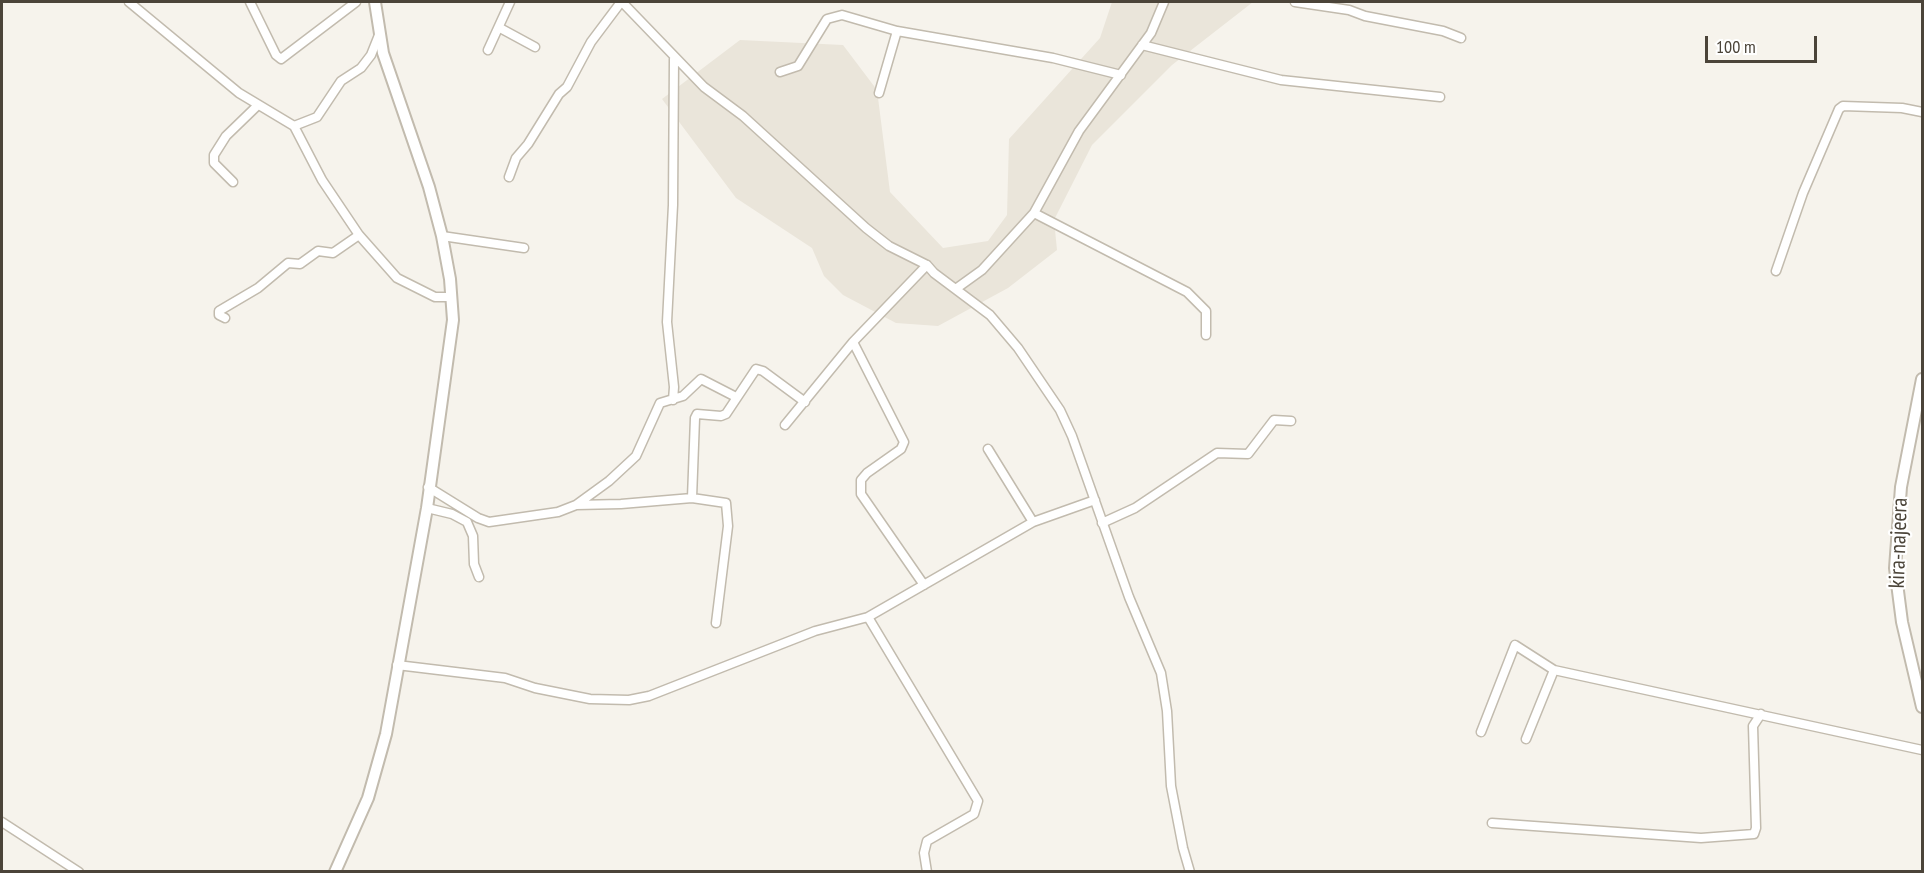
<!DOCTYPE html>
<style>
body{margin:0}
#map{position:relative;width:1924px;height:873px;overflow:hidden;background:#f6f3ec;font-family:"PT Sans Narrow",sans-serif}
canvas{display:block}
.frame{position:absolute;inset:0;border:3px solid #4b4439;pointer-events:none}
.scale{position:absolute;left:1705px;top:36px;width:112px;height:27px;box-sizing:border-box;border:3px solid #4b4439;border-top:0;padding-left:8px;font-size:18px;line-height:21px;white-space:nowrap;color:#4b4439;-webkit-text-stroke:4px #fff;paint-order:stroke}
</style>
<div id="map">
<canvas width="1924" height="873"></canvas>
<div class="frame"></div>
<div class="scale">100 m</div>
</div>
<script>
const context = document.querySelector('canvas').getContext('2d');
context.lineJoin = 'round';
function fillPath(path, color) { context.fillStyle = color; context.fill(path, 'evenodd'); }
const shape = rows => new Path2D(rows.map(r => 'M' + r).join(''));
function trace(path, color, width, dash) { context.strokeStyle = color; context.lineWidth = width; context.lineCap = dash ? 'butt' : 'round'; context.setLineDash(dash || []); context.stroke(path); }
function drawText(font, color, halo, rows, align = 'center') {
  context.font = font + ' "PT Sans Narrow",sans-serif'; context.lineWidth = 4.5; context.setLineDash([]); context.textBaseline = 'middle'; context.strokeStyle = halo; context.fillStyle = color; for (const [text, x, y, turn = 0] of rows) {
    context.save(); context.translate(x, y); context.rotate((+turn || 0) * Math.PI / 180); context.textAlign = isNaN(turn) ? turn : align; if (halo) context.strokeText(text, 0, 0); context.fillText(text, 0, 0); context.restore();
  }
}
fillPath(shape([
 [1112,2,1253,2,1172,65,1092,145,1054,220,1057,250,1008,288,938,326,896,323,843,295,824,276,812,248,736,198,662,99,740,40,843,45,877,90,890,192,943,248,988,241,1007,215,1009,139,1100,38]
]), '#eae5da');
const minor = shape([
 [129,2,239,93,294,126,322,180,359,235,397,278,435,297,452,297],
 [250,2,276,55,281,59,356,2],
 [622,2,704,87,743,116,866,228,889,246,927,265,934,273,990,315,1018,348,1060,410,1072,436,1129,597,1161,673,1167,711,1171,786,1183,848,1190,872],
 [1295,2,1349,10,1365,16,1443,31,1461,38],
 [500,28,535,47],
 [1142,45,1281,80,1440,97],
 [488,50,510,2],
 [780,72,798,66,827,19,842,15,897,31,1053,58,1121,75],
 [879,93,897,31],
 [294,126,317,117,341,81,361,68,371,55,379,35],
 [509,177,516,158,528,144,559,94,567,87,591,42,621,2],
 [233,182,214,163,214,155,226,136,257,106],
 [1034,213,1187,292,1206,311,1206,335],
 [442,236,524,248],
 [1776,271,1803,193,1839,109,1843,106,1902,108,1922,112],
 [957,288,982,270,1034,213,1079,131,1151,33,1164,2],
 [225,318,219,315,219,311,258,288,288,263,300,264,318,251,333,253,359,235],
 [673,400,674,387,667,322,673,205,674,59],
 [785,425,853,342],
 [988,449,1033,522],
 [428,487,478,518,489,522,558,512,576,505,621,504,692,498,726,503,728,526,716,623],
 [692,498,695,418,697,414,721,416,726,414,756,369,763,371,805,402],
 [576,505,609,481,636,456,660,403,683,396,701,379,736,397],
 [427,508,452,514,467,522,473,536,474,564,479,577],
 [1102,523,1135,508,1217,453,1248,454,1274,420,1291,421],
 [924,585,861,494,861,480,867,473,901,449,904,442,853,342,927,265],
 [868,617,978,801,974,814,927,841,924,853,927,872],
 [397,665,505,678,535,688,590,699,629,700,649,696,815,631,868,617,1033,522,1095,500],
 [1481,732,1515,645,1554,670,1922,750],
 [1526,739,1554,670],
 [2,822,79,872],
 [1492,823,1701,838,1754,834,1756,828,1753,726,1761,714]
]);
const tertiary = shape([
 [1922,379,1901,487,1895,568,1902,622,1922,707],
 [335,872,368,798,386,734,427,508,453,320,450,279,442,236,429,187,383,53,375,2]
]);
trace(minor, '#c2bbae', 11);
trace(tertiary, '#c2bbae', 14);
trace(minor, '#fff', 8);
trace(tertiary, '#fff', 10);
drawText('22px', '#4b4439', '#fff', [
 ["kira-najeera",1899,543,-88]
]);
</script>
